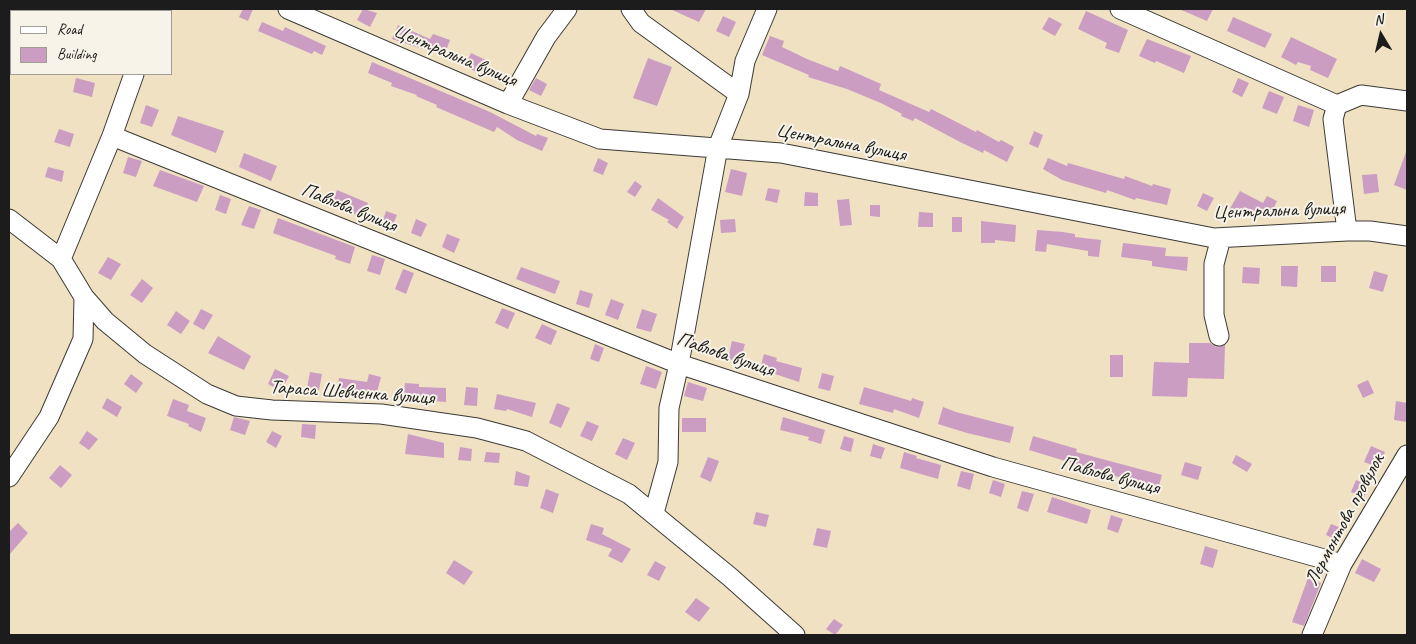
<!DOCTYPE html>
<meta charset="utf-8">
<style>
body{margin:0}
#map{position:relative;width:1416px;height:644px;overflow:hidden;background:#efe1c2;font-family:Caveat,sans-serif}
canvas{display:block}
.frame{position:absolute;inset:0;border:10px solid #1c1c1c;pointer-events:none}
.legend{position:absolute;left:10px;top:10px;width:162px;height:65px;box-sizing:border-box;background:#f7f3e8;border:1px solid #9f9d96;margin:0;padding:6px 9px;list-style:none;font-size:15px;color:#1c1c1c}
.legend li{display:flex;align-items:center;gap:10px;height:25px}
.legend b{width:25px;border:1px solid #9f9d96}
.north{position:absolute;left:1356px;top:10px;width:50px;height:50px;-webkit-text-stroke:4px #f7f3e8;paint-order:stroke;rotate:351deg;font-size:14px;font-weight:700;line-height:20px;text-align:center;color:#1c1c1c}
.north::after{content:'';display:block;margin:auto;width:18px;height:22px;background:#1c1c1c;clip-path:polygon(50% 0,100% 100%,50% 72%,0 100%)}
</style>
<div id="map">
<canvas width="1416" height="644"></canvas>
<div class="frame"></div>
<ul class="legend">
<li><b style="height:6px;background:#fff"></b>Road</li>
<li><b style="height:14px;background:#cb9dc3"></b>Building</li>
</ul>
<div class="north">N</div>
</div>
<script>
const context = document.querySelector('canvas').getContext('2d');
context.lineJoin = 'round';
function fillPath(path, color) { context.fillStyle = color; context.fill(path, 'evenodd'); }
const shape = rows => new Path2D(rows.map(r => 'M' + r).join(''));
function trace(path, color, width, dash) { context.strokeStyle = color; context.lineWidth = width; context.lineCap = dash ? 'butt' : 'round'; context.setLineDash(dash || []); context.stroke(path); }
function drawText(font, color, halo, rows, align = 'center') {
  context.font = font + ' Caveat,sans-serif'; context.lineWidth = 4; context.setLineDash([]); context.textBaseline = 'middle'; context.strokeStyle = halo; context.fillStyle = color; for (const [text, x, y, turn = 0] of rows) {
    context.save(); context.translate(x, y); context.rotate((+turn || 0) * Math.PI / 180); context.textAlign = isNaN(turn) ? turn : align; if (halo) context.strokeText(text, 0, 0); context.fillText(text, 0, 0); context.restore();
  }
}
fillPath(shape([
 [243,9,253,9,248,21,239,17],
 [363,9,377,13,370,27,357,20],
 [670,9,706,9,699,22],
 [1179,9,1213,9,1207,21],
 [1086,11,1128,30,1119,53,1105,48,1107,43,1078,29],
 [723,16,736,22,729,37,716,31],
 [1049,17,1062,24,1055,36,1042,29],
 [1233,17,1272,34,1265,48,1227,31],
 [262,22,283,31,285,27,326,46,322,55,314,51,312,54,258,31],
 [398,25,430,39,433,34,450,40,444,56,392,39],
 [770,36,784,41,782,47,807,59,838,71,840,66,854,72,881,84,879,90,929,112,931,109,976,132,977,130,999,142,1001,140,1014,147,1007,162,984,150,983,153,960,142,915,118,913,121,901,116,902,114,883,104,847,89,808,77,809,75,762,55],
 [1291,37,1337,59,1328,78,1310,70,1311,66,1298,62,1296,65,1281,57],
 [1147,39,1191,56,1184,73,1156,61,1155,63,1139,56],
 [471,53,486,60,480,74,465,66],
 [648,58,672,67,657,106,633,98],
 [372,62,490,112,536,136,537,134,548,138,542,151,517,140,497,127,494,132,436,107,437,105,416,96,417,95,391,86,392,83,368,73],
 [76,78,95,83,92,97,73,92],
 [536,78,547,84,541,96,529,90],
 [1238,78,1249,83,1242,97,1232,92],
 [1269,91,1284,97,1277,114,1262,108],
 [146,105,159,110,152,127,140,123],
 [1298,105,1314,110,1309,127,1293,121],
 [178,116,224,131,216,153,171,135],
 [59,129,74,134,70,147,54,142],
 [1034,131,1043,135,1038,148,1029,144],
 [1406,152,1407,152,1407,190,1394,185],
 [244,153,277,166,271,181,239,167],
 [128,157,142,161,136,177,123,173],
 [598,158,608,163,603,175,593,171],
 [1048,158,1067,166,1068,163,1124,179,1125,176,1152,186,1153,184,1171,189,1167,205,1136,198,1135,200,1107,190,1106,193,1062,180,1043,169],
 [48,167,64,171,62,182,45,177],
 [731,169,747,173,742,196,725,192],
 [160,170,204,186,197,202,153,186],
 [1377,174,1379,192,1364,194,1362,175],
 [635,181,642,186,635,197,627,192],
 [768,188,780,190,777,203,765,200],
 [337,190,368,203,362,217,331,206],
 [1240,191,1263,203,1267,196,1277,201,1269,218,1244,207,1238,217,1228,212],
 [805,192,818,193,818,206,804,206],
 [1203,193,1214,198,1207,211,1197,206],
 [220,195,231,199,226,214,215,210],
 [658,198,684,217,677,229,667,222,669,220,651,210],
 [849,199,852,225,840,226,837,200],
 [870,205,880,205,880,217,870,216],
 [249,206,261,210,254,229,241,225],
 [386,211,397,215,392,227,382,223],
 [919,212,933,213,933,227,918,227],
 [952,217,962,217,962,232,952,232],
 [278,218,355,247,350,264,335,259,336,256,273,233],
 [416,219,427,224,421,237,411,233],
 [735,219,736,232,721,233,720,220],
 [981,221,1016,225,1015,242,995,240,995,243,981,243],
 [1037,230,1063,232,1075,234,1075,237,1101,240,1099,257,1088,256,1088,251,1047,244,1046,252,1035,251],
 [447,234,460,239,454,253,442,247],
 [1123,243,1166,248,1165,256,1188,257,1187,271,1152,266,1152,261,1121,257],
 [372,255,385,259,380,275,367,271],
 [108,257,121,264,111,280,98,273],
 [1281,266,1298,266,1297,287,1281,286],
 [1321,266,1336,266,1336,282,1321,282],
 [521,267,560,281,555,294,516,279],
 [1243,267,1260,268,1259,284,1242,283],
 [403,269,414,273,406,294,395,289],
 [1374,271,1388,275,1383,292,1369,288],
 [142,279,153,288,142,303,130,295],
 [580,290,593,294,589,308,576,304],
 [611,299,624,304,618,320,605,315],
 [502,308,515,313,508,329,495,323],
 [201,309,213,315,204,330,193,324],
 [642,309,657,314,651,332,636,328],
 [176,311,190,321,181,334,167,325],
 [542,324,557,331,551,345,535,338],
 [218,336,251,356,244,370,208,353],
 [732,341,745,344,740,362,728,359],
 [1189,343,1210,343,1216,347,1225,345,1224,379,1188,378,1187,397,1152,396,1154,362,1189,363],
 [595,344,604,348,599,362,590,359],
 [764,354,777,358,776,361,802,368,799,382,760,369],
 [1110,355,1123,355,1123,377,1110,377],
 [646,366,662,372,656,389,640,384],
 [275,369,289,376,281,391,268,384],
 [310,372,322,374,319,390,307,388],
 [822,373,834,376,830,391,818,388],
 [131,374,143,383,136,393,124,384],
 [369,374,381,377,376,396,350,390,350,394,337,392,339,378,367,382],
 [1368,380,1374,393,1363,398,1357,385],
 [688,382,707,388,703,401,684,396],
 [405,383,419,384,419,387,446,388,446,402,403,399],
 [466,387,478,388,477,406,464,405],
 [864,387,911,401,912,398,924,402,919,418,894,409,893,413,859,404],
 [497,394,536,403,532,417,507,409,506,411,494,409],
 [107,398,122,407,117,417,102,408],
 [173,399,189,405,187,411,206,418,201,432,188,426,189,424,167,416],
 [1396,401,1407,403,1407,422,1394,420],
 [557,403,570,408,561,428,549,423],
 [943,407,956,412,1014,427,1010,443,967,433,938,424],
 [234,417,250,421,245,435,230,430],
 [783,417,825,430,821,444,808,440,809,437,780,430],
 [682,418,706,418,706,432,682,432],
 [587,421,599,426,592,441,580,436],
 [302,424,316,425,315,439,301,437],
 [87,431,98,439,89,450,79,443],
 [272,431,282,436,276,448,266,442],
 [408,434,444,443,444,458,405,454],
 [844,436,854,439,851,452,840,449],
 [1033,436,1077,449,1076,452,1162,475,1158,489,1029,450],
 [623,438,635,443,627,460,615,454],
 [873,444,885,448,881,459,870,456],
 [1371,446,1385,452,1378,467,1364,462],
 [460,447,472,449,471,461,458,460],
 [486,452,500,453,499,463,484,462],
 [904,452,917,456,916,458,941,465,938,479,900,468],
 [1236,455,1252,464,1247,472,1232,463],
 [708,457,719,461,711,482,700,477],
 [1185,462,1202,467,1198,480,1181,475],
 [60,465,72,475,61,488,49,478],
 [516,471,530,476,528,487,514,485],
 [961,471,974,474,970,490,957,486],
 [993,480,1005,484,1001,497,989,493],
 [1356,480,1369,486,1364,498,1351,492],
 [546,489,559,494,553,513,540,508],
 [1022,491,1034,494,1028,512,1017,508],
 [1052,497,1091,510,1087,524,1047,512],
 [756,512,769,515,766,527,753,524],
 [1111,515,1123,519,1118,533,1107,529],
 [18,523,28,533,9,555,9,532],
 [591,524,604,528,602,534,631,549,622,563,608,556,612,549,586,540],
 [1331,524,1344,529,1339,541,1326,535],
 [817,528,831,531,827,548,813,545],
 [1205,546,1218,550,1213,568,1200,564],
 [1362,559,1381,569,1374,582,1355,573],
 [454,560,473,572,464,585,446,573],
 [655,561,666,567,659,581,647,575],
 [1308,578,1321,583,1304,626,1292,622],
 [696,598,710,608,699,622,685,612],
 [834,619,843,625,835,635,826,629]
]), '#cb9dc3');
const minor = shape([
 [288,9,508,104,600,139,781,153,1214,238,1347,231,1370,231,1407,236],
 [631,9,641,23,739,94],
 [1120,9,1337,105,1361,95,1407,101],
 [151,11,152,9],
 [508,104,546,37,567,9],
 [1337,105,1333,119,1347,231],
 [112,136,679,364,993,467,1342,564],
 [9,219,61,259,84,297,105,321,145,354,207,394,236,406,272,410,381,414,477,428,526,441,629,494,730,577,795,635],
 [61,259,112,136,134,74],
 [1219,336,1214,315,1214,264,1221,238],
 [9,477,49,417,83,339,84,297],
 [654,513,668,462,669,408,679,364,718,147,739,94,745,61,767,9],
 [1312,635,1342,564,1407,455]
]);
trace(minor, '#3c3a35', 21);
trace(minor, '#fff', 19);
drawText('20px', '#1c1c1c', '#f7f3e8', [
 ["Центральна вулиця",455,56,23],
 ["Центральна вулиця",841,143,11],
 ["Павлова вулиця",349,208,22],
 ["Центральна вулиця",1279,211,-2],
 ["Павлова вулиця",725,355,19],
 ["Тараса Шевченка вулиця",352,393,4],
 ["Павлова вулиця",1110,476,15],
 ["Лермонтова провулок",1345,520,-62]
]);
</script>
